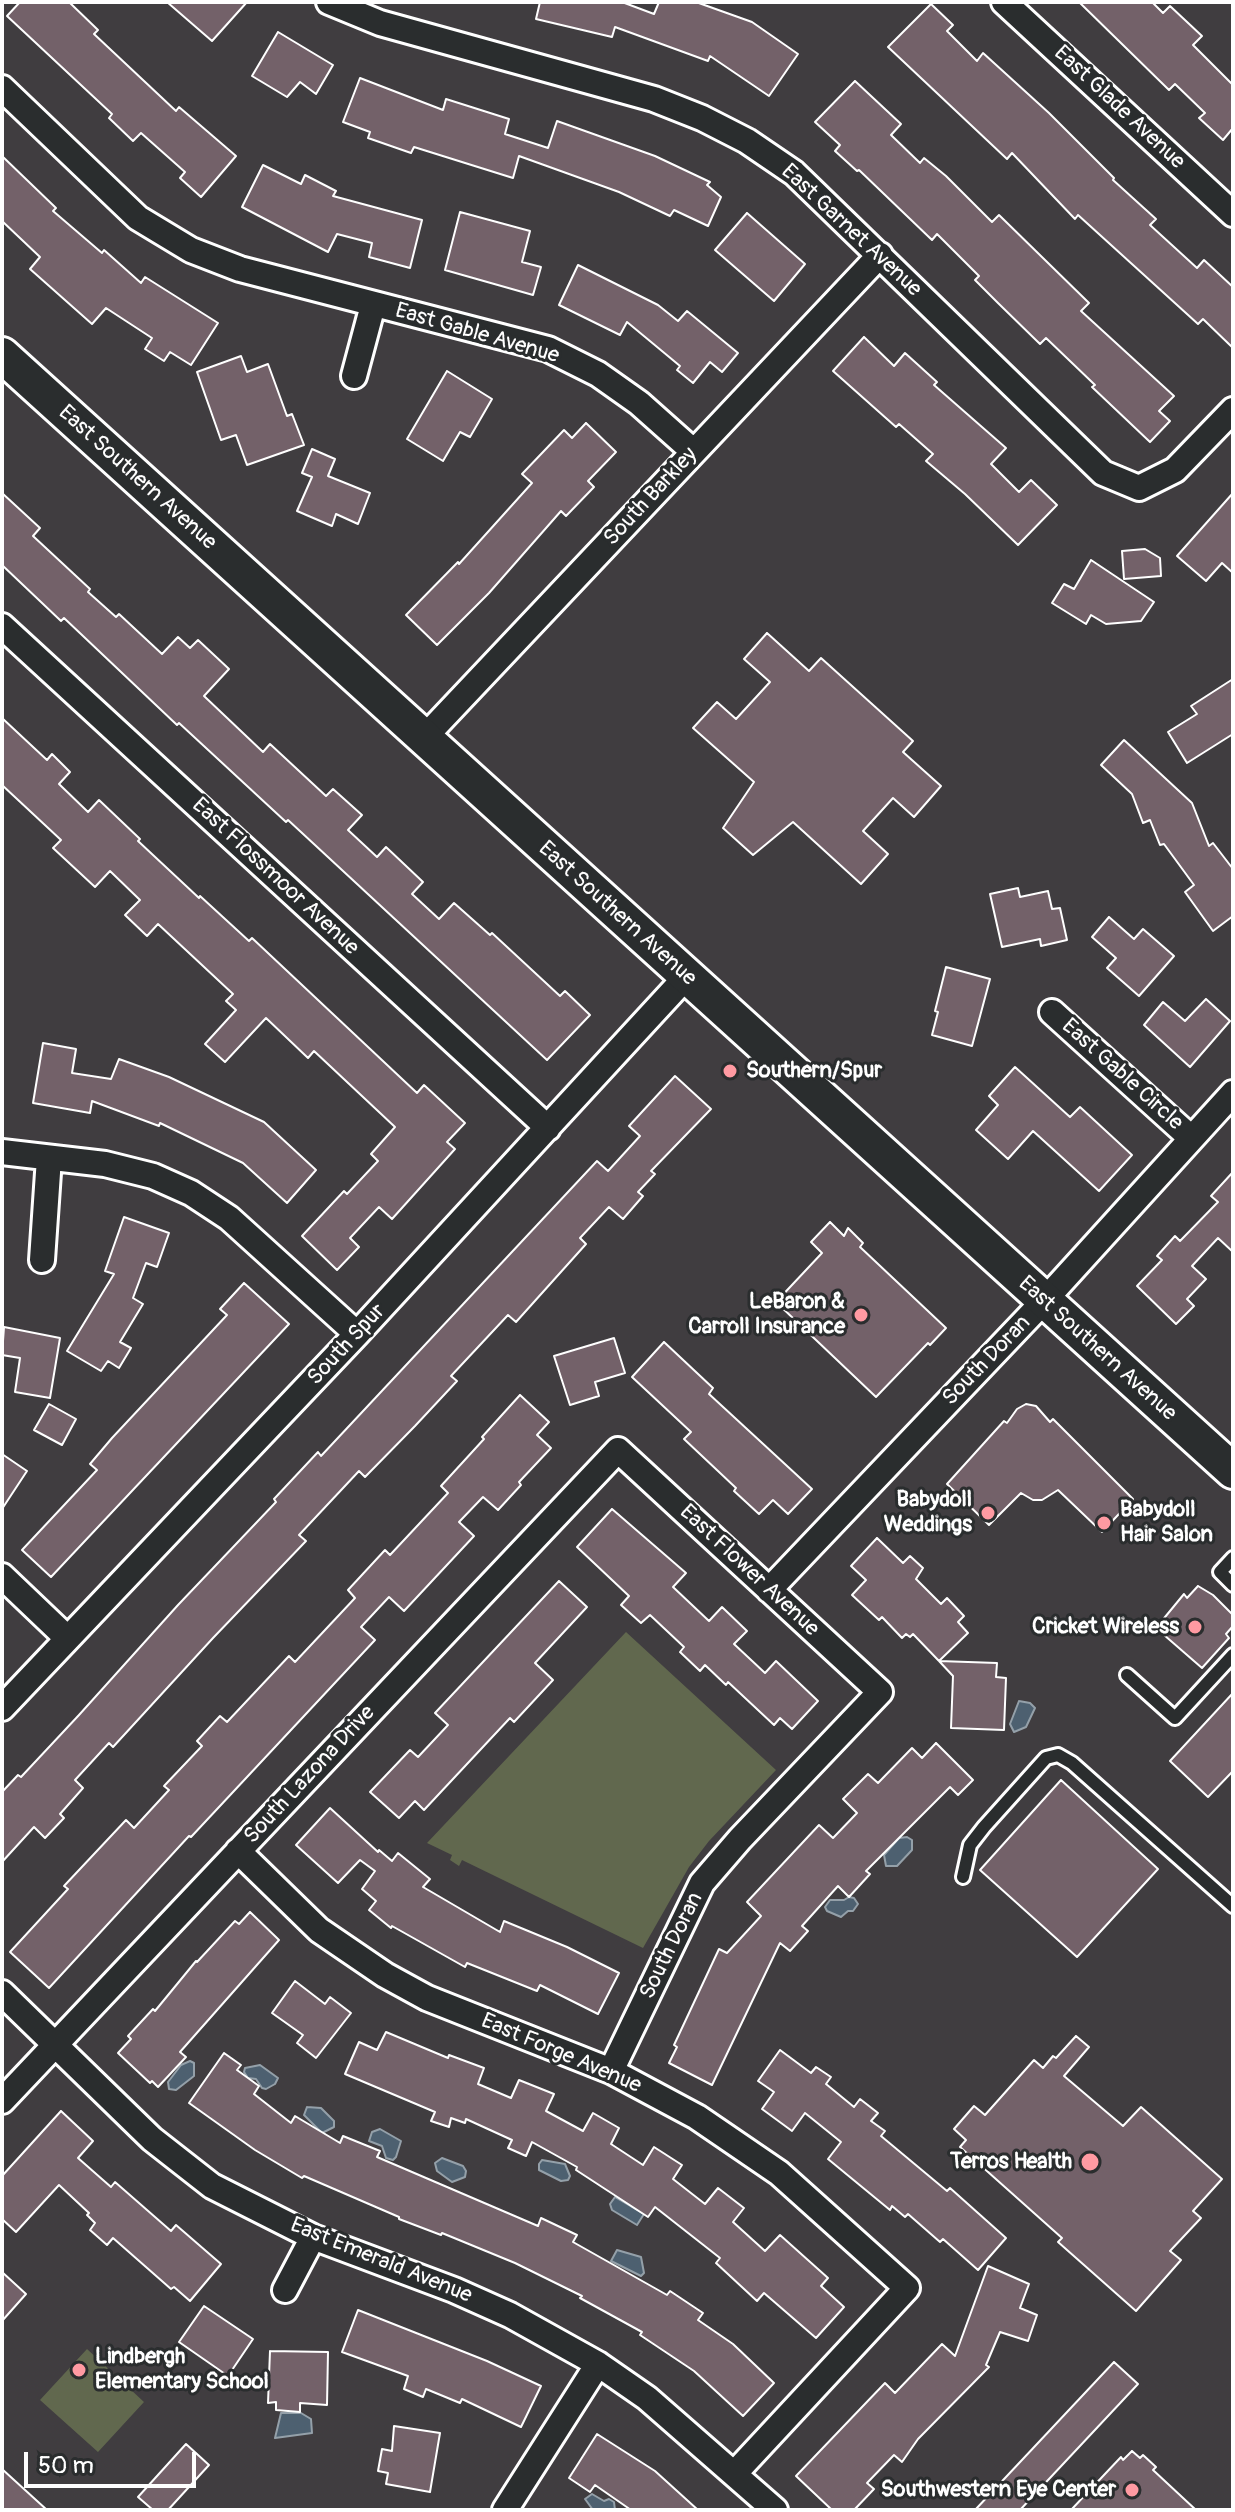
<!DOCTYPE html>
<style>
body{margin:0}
#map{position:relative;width:1235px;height:2512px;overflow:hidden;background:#403d40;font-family:Pangolin,sans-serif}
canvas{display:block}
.frame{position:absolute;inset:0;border:4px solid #fff;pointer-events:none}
.scale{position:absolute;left:24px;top:2452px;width:172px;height:36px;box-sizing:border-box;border:4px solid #fff;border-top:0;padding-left:10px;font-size:24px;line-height:28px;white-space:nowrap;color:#fff;-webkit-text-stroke:6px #2a2d2e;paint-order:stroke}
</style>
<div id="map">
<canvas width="1235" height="2512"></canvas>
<div class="frame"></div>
<div class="scale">50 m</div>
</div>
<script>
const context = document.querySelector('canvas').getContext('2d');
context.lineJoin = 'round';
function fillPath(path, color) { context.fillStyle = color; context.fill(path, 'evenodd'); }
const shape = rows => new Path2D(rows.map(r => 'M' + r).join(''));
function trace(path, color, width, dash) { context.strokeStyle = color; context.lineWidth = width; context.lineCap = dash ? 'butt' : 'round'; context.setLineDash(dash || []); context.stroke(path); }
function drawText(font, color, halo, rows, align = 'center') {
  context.font = font + ' Pangolin,sans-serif'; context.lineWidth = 6; context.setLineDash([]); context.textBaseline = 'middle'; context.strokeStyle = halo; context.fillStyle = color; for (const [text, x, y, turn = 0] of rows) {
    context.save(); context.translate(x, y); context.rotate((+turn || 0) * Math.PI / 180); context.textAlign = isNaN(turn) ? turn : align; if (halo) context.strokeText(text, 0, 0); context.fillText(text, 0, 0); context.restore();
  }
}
fillPath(shape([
 [626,1632,776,1770,709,1841,689,1867,643,1948,462,1860,459,1866,450,1860,452,1855,427,1843],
 [87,2349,144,2402,98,2452,40,2400]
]), '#61684e');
const water = shape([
 [1019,1701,1030,1703,1035,1708,1026,1727,1014,1732,1010,1724,1019,1701],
 [907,1837,912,1840,912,1850,897,1866,886,1866,884,1855,899,1838,907,1837],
 [849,1897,854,1898,858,1904,853,1911,848,1911,841,1917,827,1911,825,1907,830,1900,844,1900,849,1897],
 [190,2061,194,2063,194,2076,176,2090,169,2089,168,2082,181,2065,190,2061],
 [260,2065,278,2078,275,2084,266,2089,262,2088,256,2079,248,2078,244,2072,245,2068,260,2065],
 [307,2107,321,2108,334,2121,334,2127,322,2133,304,2115,307,2107],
 [380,2129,401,2141,396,2157,393,2160,386,2158,382,2146,369,2141,372,2132,380,2129],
 [442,2158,463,2166,466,2171,465,2177,452,2182,437,2171,435,2163,442,2158],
 [542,2160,565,2164,570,2176,568,2180,561,2181,539,2170,539,2164,542,2160],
 [615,2197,644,2214,637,2225,612,2210,610,2204,615,2197],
 [617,2250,641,2257,644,2273,641,2276,611,2261,617,2250],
 [281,2413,301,2413,311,2419,312,2433,275,2438,281,2413],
 [592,2494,604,2501,609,2499,614,2502,615,2510,593,2510,585,2499,592,2494]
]);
fillPath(water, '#4d6070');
trace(water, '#94a0a9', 2);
const building = shape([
 [20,2,69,2,98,30,94,34,176,111,179,107,236,156,201,197,180,178,185,172,141,133,133,141,109,118,112,114,7,16,20,2],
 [167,2,247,2,212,41,167,2],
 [540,2,622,2,654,14,659,2,696,2,752,22,798,54,769,96,710,56,708,61,615,27,612,37,536,19,540,2],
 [1079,2,1152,2,1163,13,1170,6,1202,36,1193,45,1233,85,1233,128,1223,140,1199,118,1205,113,1175,84,1169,90,1079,2],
 [931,4,953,25,947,31,977,61,983,53,1049,113,1114,178,1113,180,1156,219,1150,225,1197,268,1204,260,1233,287,1233,348,1203,319,1198,324,1078,215,1075,219,1012,153,1007,159,888,47,931,4],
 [278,32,333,65,316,94,300,82,287,97,252,76,278,32],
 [360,78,443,110,446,99,509,119,505,134,548,148,557,121,655,156,710,182,707,185,721,197,708,226,674,210,670,216,619,192,519,156,513,178,414,147,411,153,368,138,370,132,343,122,360,78],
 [855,81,901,124,891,135,920,163,924,158,946,176,992,222,999,215,1089,303,1081,311,1174,396,1159,411,1170,421,1150,442,1092,387,1095,385,1046,338,1040,344,998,303,975,280,979,276,937,234,932,240,859,170,857,171,835,151,840,145,815,122,855,81],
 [2,156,56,208,53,211,102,253,104,250,141,283,145,277,218,323,191,365,170,352,164,361,145,349,152,338,106,308,92,324,30,269,40,257,2,221,2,156],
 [263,165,301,184,305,175,336,191,333,196,422,220,410,268,369,257,372,243,337,234,328,252,242,207,263,165],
 [460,212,530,231,522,262,541,267,533,295,445,270,460,212],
 [747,213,805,264,774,301,715,250,747,213],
 [578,265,658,305,678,321,687,311,738,353,722,372,710,362,693,383,677,370,680,366,627,322,620,335,559,305,578,265],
 [864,337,894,366,905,353,937,382,934,385,1006,448,991,464,1019,492,1031,480,1057,505,1018,545,965,494,926,461,933,454,899,424,896,427,833,371,864,337],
 [241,356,247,372,268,364,287,416,292,414,304,445,247,465,236,435,221,440,197,372,241,356],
 [447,371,492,399,470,437,460,432,443,461,407,439,447,371],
 [586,423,616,452,588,481,594,487,566,516,561,511,489,593,437,645,406,615,458,562,459,564,532,483,522,474,564,430,572,438,586,423],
 [312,449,335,459,328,476,370,493,358,524,336,514,332,526,297,511,312,477,302,473,312,449],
 [2,493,40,528,33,536,90,589,88,592,116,617,119,614,162,654,178,637,190,648,198,640,229,669,204,696,263,752,270,744,326,796,333,789,362,815,348,830,377,857,386,847,423,882,412,894,439,919,454,903,490,935,492,933,560,996,565,991,590,1015,547,1060,288,820,286,822,179,723,177,725,64,618,61,621,2,565,2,493],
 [1233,493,1233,573,1222,563,1206,581,1177,556,1233,493],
 [1145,549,1160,558,1161,576,1124,579,1122,551,1145,549],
 [1091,560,1154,602,1141,621,1106,624,1091,615,1086,624,1052,603,1064,584,1074,589,1091,560],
 [767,633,809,671,821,658,913,741,903,752,941,786,914,817,893,798,863,831,888,854,861,884,793,822,753,855,723,828,754,782,693,728,717,702,736,719,770,682,744,659,767,633],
 [1233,679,1233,734,1187,763,1168,732,1197,714,1191,706,1233,679],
 [2,718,47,760,52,754,70,772,59,784,88,812,99,800,140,839,138,841,199,898,200,896,249,941,252,938,417,1093,424,1085,465,1123,447,1142,455,1149,392,1219,379,1207,350,1238,359,1247,337,1270,302,1236,344,1191,347,1194,378,1161,371,1154,395,1127,314,1051,308,1058,266,1018,225,1062,205,1044,236,1010,226,1001,233,994,158,924,147,936,125,915,140,900,110,871,95,887,53,848,61,840,2,785,2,718],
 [1124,740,1192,803,1209,846,1213,843,1233,869,1233,916,1213,931,1185,892,1194,885,1164,844,1160,845,1150,820,1143,823,1132,794,1101,765,1124,740],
 [1018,888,1020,897,1048,891,1052,909,1060,908,1067,940,1041,946,1040,939,1002,947,990,894,1018,888],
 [1109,917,1134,939,1143,929,1174,956,1139,996,1107,968,1116,958,1092,937,1109,917],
 [946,967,990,979,972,1046,932,1035,938,1012,935,1011,946,967],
 [1206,999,1230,1021,1190,1067,1144,1025,1163,1002,1185,1021,1206,999],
 [43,1043,76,1049,72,1073,111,1079,119,1059,169,1077,264,1122,316,1170,287,1203,243,1163,160,1123,159,1126,92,1101,90,1113,33,1103,43,1043],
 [1015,1067,1070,1117,1080,1107,1132,1155,1099,1191,1033,1131,1008,1159,976,1130,998,1105,989,1096,1015,1067],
 [675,1076,711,1109,651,1171,655,1174,638,1192,643,1196,623,1219,609,1207,580,1238,586,1244,516,1322,508,1315,451,1376,457,1381,415,1426,365,1477,359,1471,299,1535,306,1541,213,1638,113,1747,109,1743,75,1780,83,1788,60,1814,64,1818,45,1838,34,1827,2,1862,2,1792,18,1775,21,1777,79,1715,178,1605,276,1502,274,1499,318,1452,321,1456,597,1161,608,1171,640,1136,629,1126,675,1076],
 [1233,1172,1233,1252,1218,1238,1192,1266,1206,1279,1187,1299,1194,1306,1176,1324,1137,1286,1162,1260,1157,1256,1175,1236,1180,1241,1218,1202,1211,1196,1233,1172],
 [124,1217,169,1233,157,1267,146,1263,133,1298,143,1304,120,1342,131,1348,119,1368,108,1361,101,1371,67,1351,114,1274,105,1271,124,1217],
 [830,1222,844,1236,848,1228,863,1243,860,1247,946,1328,930,1345,928,1343,876,1397,776,1302,822,1253,811,1242,830,1222],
 [244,1283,289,1324,51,1577,22,1550,97,1470,90,1464,112,1438,227,1315,220,1309,244,1283],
 [4,1327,60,1338,50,1398,15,1392,20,1358,2,1355,4,1327],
 [614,1338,625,1373,595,1382,599,1396,570,1405,554,1356,614,1338],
 [664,1342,713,1388,709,1394,812,1489,788,1514,773,1500,759,1514,734,1491,736,1488,684,1439,691,1432,632,1377,664,1342],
 [520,1395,549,1422,537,1435,551,1448,519,1482,521,1485,498,1510,483,1497,459,1522,474,1536,404,1611,389,1597,361,1627,375,1640,191,1837,189,1836,49,1988,10,1952,68,1889,64,1886,126,1820,134,1828,169,1790,164,1786,202,1746,197,1741,220,1716,227,1722,289,1656,295,1662,355,1598,348,1590,385,1550,390,1555,448,1493,441,1486,484,1439,482,1437,520,1395],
 [49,1404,76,1419,62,1445,34,1430,49,1404],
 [1026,1404,1036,1406,1050,1422,1053,1419,1133,1499,1102,1532,1058,1490,1042,1500,1033,1500,1021,1493,989,1525,947,1484,1004,1421,1007,1423,1017,1409,1026,1404],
 [2,1454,27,1471,2,1509,2,1454],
 [612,1509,686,1573,673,1587,709,1621,722,1607,747,1631,734,1644,765,1673,776,1661,818,1701,792,1729,780,1718,774,1725,728,1682,726,1685,705,1665,700,1671,680,1652,684,1647,650,1615,641,1623,621,1605,629,1596,577,1547,612,1509],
 [877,1538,903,1563,910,1556,923,1568,916,1579,941,1604,947,1598,964,1616,958,1622,968,1633,939,1661,913,1634,910,1637,906,1634,902,1638,882,1617,879,1620,852,1595,866,1580,851,1566,877,1538],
 [559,1581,587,1607,535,1663,553,1680,514,1722,510,1718,424,1810,415,1801,399,1818,370,1792,410,1750,418,1757,448,1725,435,1713,559,1581],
 [1198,1586,1213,1595,1233,1615,1233,1626,1226,1634,1229,1638,1202,1668,1156,1628,1184,1594,1187,1598,1198,1586],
 [939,1661,997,1663,996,1677,1006,1678,1004,1730,951,1728,953,1676,939,1661],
 [1233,1693,1233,1771,1208,1797,1170,1761,1233,1693],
 [936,1743,973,1780,958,1795,950,1787,866,1871,870,1874,849,1897,838,1886,802,1926,808,1931,790,1951,780,1943,712,2085,669,2063,677,2047,674,2045,719,1949,727,1953,761,1916,747,1902,819,1825,833,1838,857,1813,843,1799,868,1774,878,1783,912,1748,922,1758,936,1743],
 [1061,1780,1158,1869,1077,1957,980,1870,1061,1780],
 [330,1808,378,1852,379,1850,392,1861,398,1853,430,1879,423,1887,500,1932,504,1921,567,1947,619,1973,598,2014,540,1985,537,1991,467,1963,465,1967,392,1926,391,1928,369,1910,376,1901,362,1889,375,1871,360,1860,338,1883,296,1845,330,1808],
 [250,1912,279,1940,180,2052,186,2057,158,2087,152,2081,150,2083,118,2053,131,2039,128,2036,153,2009,155,2011,196,1961,197,1962,235,1921,239,1924,250,1912],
 [295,1981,325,2004,330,1997,351,2013,316,2058,297,2043,303,2035,272,2013,295,1981],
 [386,2032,448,2058,449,2055,484,2068,478,2084,511,2098,519,2080,554,2094,546,2111,583,2131,593,2113,619,2128,611,2144,643,2165,654,2147,682,2165,673,2179,705,2204,718,2188,744,2208,733,2222,765,2251,780,2235,828,2278,821,2286,844,2307,816,2338,764,2293,757,2301,716,2263,720,2258,655,2207,648,2217,576,2170,577,2167,532,2142,526,2156,508,2148,512,2140,466,2119,465,2123,451,2118,449,2127,431,2121,435,2112,345,2074,359,2042,377,2050,386,2032],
 [1076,2036,1089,2047,1064,2076,1123,2126,1141,2107,1222,2179,1193,2211,1201,2218,1170,2251,1181,2260,1136,2311,1058,2242,1062,2238,960,2147,966,2140,954,2129,974,2106,985,2115,1034,2060,1043,2068,1053,2056,1056,2058,1076,2036],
 [780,2050,811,2073,816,2067,831,2077,826,2084,854,2107,860,2099,878,2113,871,2121,885,2131,881,2136,947,2191,950,2188,1006,2238,978,2270,943,2239,940,2242,908,2214,905,2217,892,2206,890,2210,828,2159,841,2142,805,2113,792,2131,762,2109,774,2092,758,2081,780,2050],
 [224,2053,241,2065,237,2070,259,2086,254,2094,291,2123,295,2116,340,2143,343,2136,380,2151,377,2157,538,2226,541,2218,577,2235,573,2242,667,2295,670,2291,703,2313,698,2320,733,2344,774,2383,743,2416,694,2371,640,2335,642,2332,580,2298,582,2296,515,2263,442,2233,441,2235,399,2219,399,2217,304,2176,302,2178,255,2150,189,2103,224,2053],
 [61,2111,93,2141,78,2158,111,2187,115,2182,171,2231,176,2225,221,2264,190,2301,174,2287,171,2289,113,2238,107,2245,90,2230,95,2223,87,2215,89,2213,59,2185,16,2232,2,2219,2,2176,61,2111],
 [988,2266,1029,2284,1020,2308,1037,2315,1028,2341,1000,2332,986,2365,989,2367,918,2439,902,2462,894,2455,867,2483,874,2489,854,2510,832,2510,796,2476,885,2383,895,2393,942,2344,955,2356,988,2266],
 [2,2272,26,2294,2,2321,2,2272],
 [204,2306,253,2339,228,2376,179,2342,204,2306],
 [358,2310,487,2361,541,2386,521,2427,462,2399,460,2403,426,2389,423,2397,404,2389,408,2376,342,2352,358,2310],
 [270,2351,328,2352,327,2405,300,2403,300,2412,276,2410,276,2402,268,2403,270,2351],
 [1114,2362,1138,2384,1020,2510,975,2510,1114,2362],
 [394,2426,440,2433,430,2492,386,2484,388,2473,378,2471,382,2449,392,2451,394,2426],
 [597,2434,655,2471,698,2510,631,2510,595,2485,590,2492,569,2478,597,2434],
 [186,2444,209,2465,168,2510,153,2510,138,2497,186,2444],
 [1132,2451,1140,2458,1143,2455,1156,2467,1153,2470,1196,2510,1071,2510,1121,2457,1123,2460,1132,2451],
 [2,2469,47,2510,2,2510,2,2469]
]);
fillPath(building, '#736169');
trace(building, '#fff', 2);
const lane = shape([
 [1233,1558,1220,1572,1233,1585],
 [1127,1675,1175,1718,1233,1655],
 [963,1877,970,1845,984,1827,1046,1758,1058,1755,1072,1763,1233,1906]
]);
const street = shape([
 [329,2,380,23,654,99,702,118,747,141,794,173,1103,473,1139,488,1175,470,1233,410],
 [1004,2,1233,214],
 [2,88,138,218,191,250,240,269,548,349,598,374,639,403,694,452],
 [354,376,373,305],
 [2,626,548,1128],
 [423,739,880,255],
 [1052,1012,1191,1138],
 [2,1152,105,1164,153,1176,191,1193,229,1218,357,1334],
 [42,1260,49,1158],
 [2,1576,67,1638],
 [769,1590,1044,1301,1233,1093],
 [2,1708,357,1334,686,977],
 [238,1851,319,1930,385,1975,427,1998,611,2071,697,2117,779,2173,907,2288,735,2473],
 [2,1993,152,2139,212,2186,313,2237,454,2290,510,2315,598,2364,647,2398,775,2510],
 [2,2101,618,1450,880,1692,740,1839,702,1883,611,2071],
 [285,2290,313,2237],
 [505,2510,598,2364]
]);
const secondary = shape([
 [2,355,1233,1471]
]);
trace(lane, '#fff', 18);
trace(street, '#fff', 30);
trace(secondary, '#fff', 40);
trace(lane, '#2a2d2e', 12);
trace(street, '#2a2d2e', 24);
trace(secondary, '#2a2d2e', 34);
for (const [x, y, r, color] of [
 [730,1071,8,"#ff9aa2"],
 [861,1315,8,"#ff9aa2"],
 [988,1513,8,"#ff9aa2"],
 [1104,1523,8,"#ff9aa2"],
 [1195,1627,8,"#ff9aa2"],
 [1090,2162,10,"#ff9aa2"],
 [79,2370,8,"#ff9aa2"],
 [1132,2490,8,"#ff9aa2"]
]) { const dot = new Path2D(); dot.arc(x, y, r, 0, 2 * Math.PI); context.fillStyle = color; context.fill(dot); trace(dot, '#2a2d2e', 3); }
drawText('22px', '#fff', '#2a2d2e', [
 ["East Glade Avenue",1119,108,43],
 ["East Garnet Avenue",851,231,43],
 ["East Gable Avenue",477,334,16],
 ["East Southern Avenue",137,478,42],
 ["South Barkley",651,497,-47],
 ["East Flossmoor Avenue",275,877,43],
 ["East Southern Avenue",617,914,42],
 ["East Gable Circle",1122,1075,42],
 ["South Spur",347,1345,-47],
 ["East Southern Avenue",1097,1349,42],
 ["South Doran",987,1361,-46],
 ["East Flower Avenue",749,1571,43],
 ["South Lazona Drive",310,1775,-47],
 ["South Doran",672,1946,-64],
 ["East Forge Avenue",561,2054,23],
 ["East Emerald Avenue",381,2261,22]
]);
drawText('bold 22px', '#fff', '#2a2d2e', [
 ["Southern/Spur",746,1071,"left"],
 ["LeBaron &",845,1302],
 ["Carroll Insurance",845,1327],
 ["Babydoll",972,1500],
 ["Weddings",972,1525],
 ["Babydoll",1120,1510,"left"],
 ["Hair Salon",1120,1535,"left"],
 ["Cricket Wireless",1179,1627],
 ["Terros Health",1072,2162],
 ["Lindbergh",95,2357,"left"],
 ["Elementary School",95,2382,"left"],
 ["Southwestern Eye Center",1116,2490]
], 'right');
</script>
